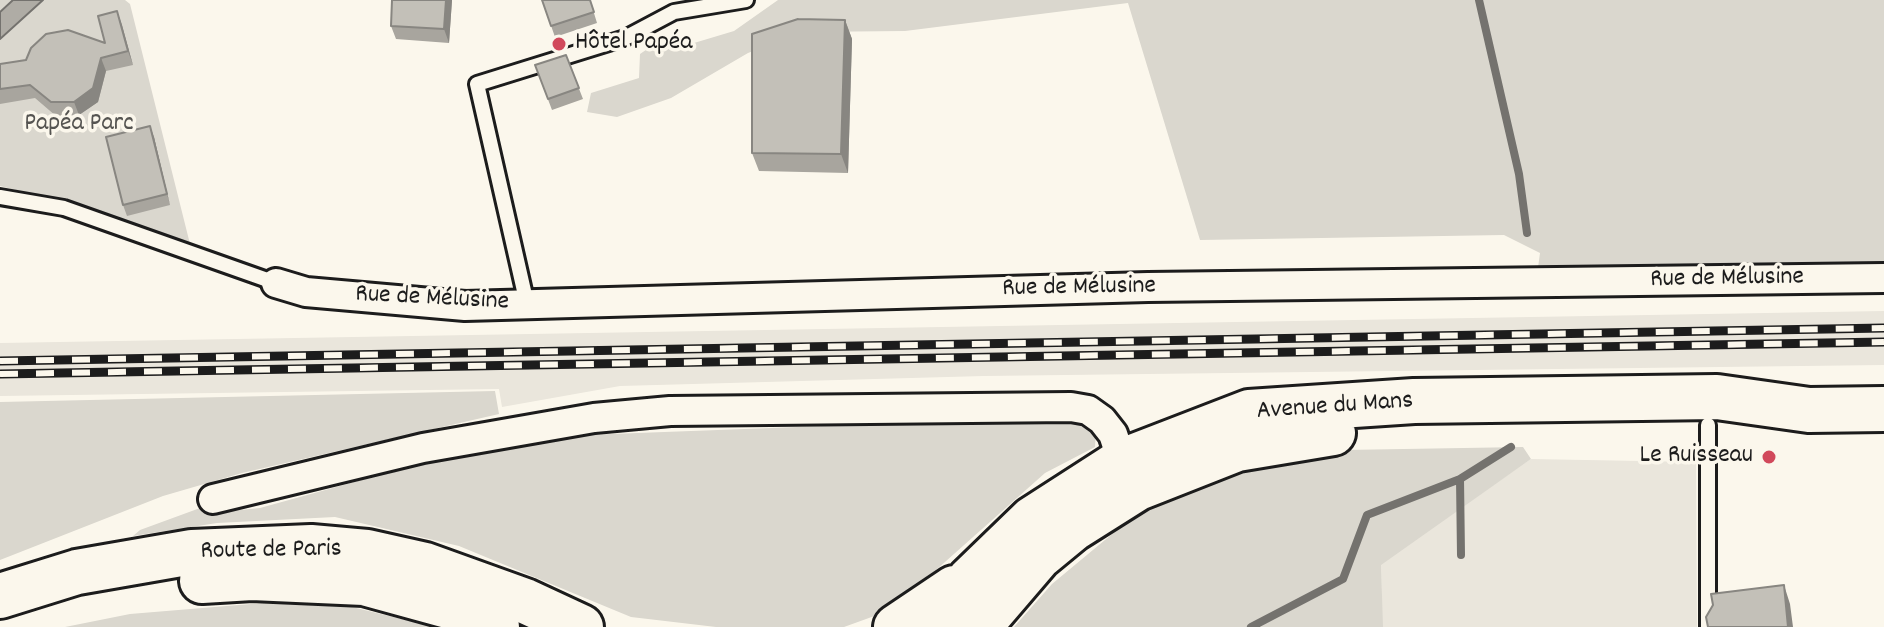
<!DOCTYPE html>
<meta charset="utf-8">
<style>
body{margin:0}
canvas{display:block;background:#fbf7ec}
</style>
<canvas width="1884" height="627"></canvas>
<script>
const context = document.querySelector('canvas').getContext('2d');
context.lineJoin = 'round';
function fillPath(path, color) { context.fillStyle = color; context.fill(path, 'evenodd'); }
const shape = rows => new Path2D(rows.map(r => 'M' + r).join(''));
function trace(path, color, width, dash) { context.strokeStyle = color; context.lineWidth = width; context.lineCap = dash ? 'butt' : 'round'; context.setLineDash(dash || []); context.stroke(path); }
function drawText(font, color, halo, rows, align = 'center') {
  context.font = font + ' Dekko,sans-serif'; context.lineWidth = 7; context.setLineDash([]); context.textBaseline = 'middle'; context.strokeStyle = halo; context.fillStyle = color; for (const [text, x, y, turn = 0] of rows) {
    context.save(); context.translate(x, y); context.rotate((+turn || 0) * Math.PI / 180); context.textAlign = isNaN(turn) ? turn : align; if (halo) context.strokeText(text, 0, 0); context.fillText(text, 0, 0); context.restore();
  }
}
fillPath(shape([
 [1884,311,1884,365,984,376,620,386,502,407,499,389,0,396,0,343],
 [1531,459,1696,462,1697,627,1382,627,1381,562]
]), '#eae6dc');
fillPath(shape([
 [0,0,125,0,130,4,190,244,67,203,0,186],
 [778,0,1884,0,1884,272,1537,275,1540,253,1504,235,1200,240,1128,3,905,31,803,32,748,53,671,98,617,117,587,112,591,93,639,78,640,54,659,41,687,35,694,43,734,31],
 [495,391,499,414,242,473,163,496,0,560,0,402],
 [932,422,1071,422,1096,429,1095,447,1045,473,891,610,844,627,716,627,631,617,459,546,335,517,217,523,133,536,140,530,211,504,220,512,260,508,416,465,584,435],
 [1523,447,1531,459,1381,565,1383,627,1014,627,1052,584,1135,515,1213,479,1344,450],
 [263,603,352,607,435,627,65,627,130,614]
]), '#dad7ce');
const water = shape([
 [13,0,43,0,0,39,0,12,13,0]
]);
fillPath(water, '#afaca5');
trace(water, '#74726e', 2);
trace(shape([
 [1479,0,1519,174,1527,233],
 [1461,555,1460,479,1511,447],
 [1251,627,1343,579,1367,515,1460,479]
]), '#74726e', 8);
const lane = shape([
 [0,197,64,208,276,283],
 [527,304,477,84,625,38,674,12,746,0],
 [1708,425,1708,627]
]);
const street = shape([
 [276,283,306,292,465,306,1148,287,1884,278],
 [213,499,423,448,594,418,670,411,1071,407,1088,410,1102,420,1113,434,1122,461]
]);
const primary = shape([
 [202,581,252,578,364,583,455,608,497,627],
 [0,596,77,572,192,552,311,547,367,552,425,565,525,601,581,627],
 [896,627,954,588],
 [935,627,970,579,1032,519,1122,461,1249,412,1414,401,1717,397,1809,410,1884,409],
 [979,627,1039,557,1073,529,1138,488,1237,449,1333,433]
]);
trace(lane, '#1c1c1c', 20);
trace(street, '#1c1c1c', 34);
trace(primary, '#1c1c1c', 50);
trace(lane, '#fbf7ec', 14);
trace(street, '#fbf7ec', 28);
trace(primary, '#fbf7ec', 44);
const rail = shape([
 [0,361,1884,328],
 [0,374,1884,342]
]);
trace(rail, '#1c1c1c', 9);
trace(rail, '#fbf7ec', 6, [18]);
fillPath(shape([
 [392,0,452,0,449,43,396,39,391,26],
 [542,0,590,0,597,23,555,37],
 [117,11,133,65,106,71,98,102,79,115,56,116,35,98,0,104,0,64,26,60,105,43],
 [845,20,852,39,848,173,759,171,752,153],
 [566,55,583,99,552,110,535,65],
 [154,137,170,205,127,216,123,205]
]), '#a8a59e');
fillPath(shape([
 [446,0,452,0,449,43,444,29],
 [117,11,122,25,133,65,128,51],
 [845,20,852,39,848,173,841,154],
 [101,58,106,71,98,102,79,115,74,102],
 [150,126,154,137,170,205,167,194],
 [1784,585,1790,604,1793,627,1788,627]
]), '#888681');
const building = shape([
 [392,0,446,0,444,29,391,26,392,0],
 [542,0,590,0,594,12,551,26,542,0],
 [117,11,128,51,101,58,93,88,74,102,51,102,30,85,0,89,0,64,26,60,31,48,46,34,68,30,105,43,98,16,117,11],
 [798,19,845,20,841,154,752,153,752,34,798,19],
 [566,55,579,88,548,99,535,65,566,55],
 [150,126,167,194,123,205,106,137,150,126],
 [1784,585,1788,627,1708,627,1706,617,1713,605,1711,594,1784,585]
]);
fillPath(building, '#c3c0b8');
trace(building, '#888681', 2);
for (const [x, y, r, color] of [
 [559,44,8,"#d1495b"],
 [1769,457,8,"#d1495b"]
]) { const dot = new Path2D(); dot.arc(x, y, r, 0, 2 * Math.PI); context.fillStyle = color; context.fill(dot); trace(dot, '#fbf7ec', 3); }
drawText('26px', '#1c1c1c', '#fbf7ec', [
 ["Hôtel Papéa",575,44],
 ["Le Ruisseau",1753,457,"right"]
], 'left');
drawText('26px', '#555451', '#fbf7ec', [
 ["Papéa Parc",79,125]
]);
drawText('26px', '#1c1c1c', '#fbf7ec', [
 ["Rue de Mélusine",1727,280,-1],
 ["Rue de Mélusine",1079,289,-1],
 ["Rue de Mélusine",432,300,3],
 ["Avenue du Mans",1335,408,-4],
 ["Route de Paris",271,552,-1]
]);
</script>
